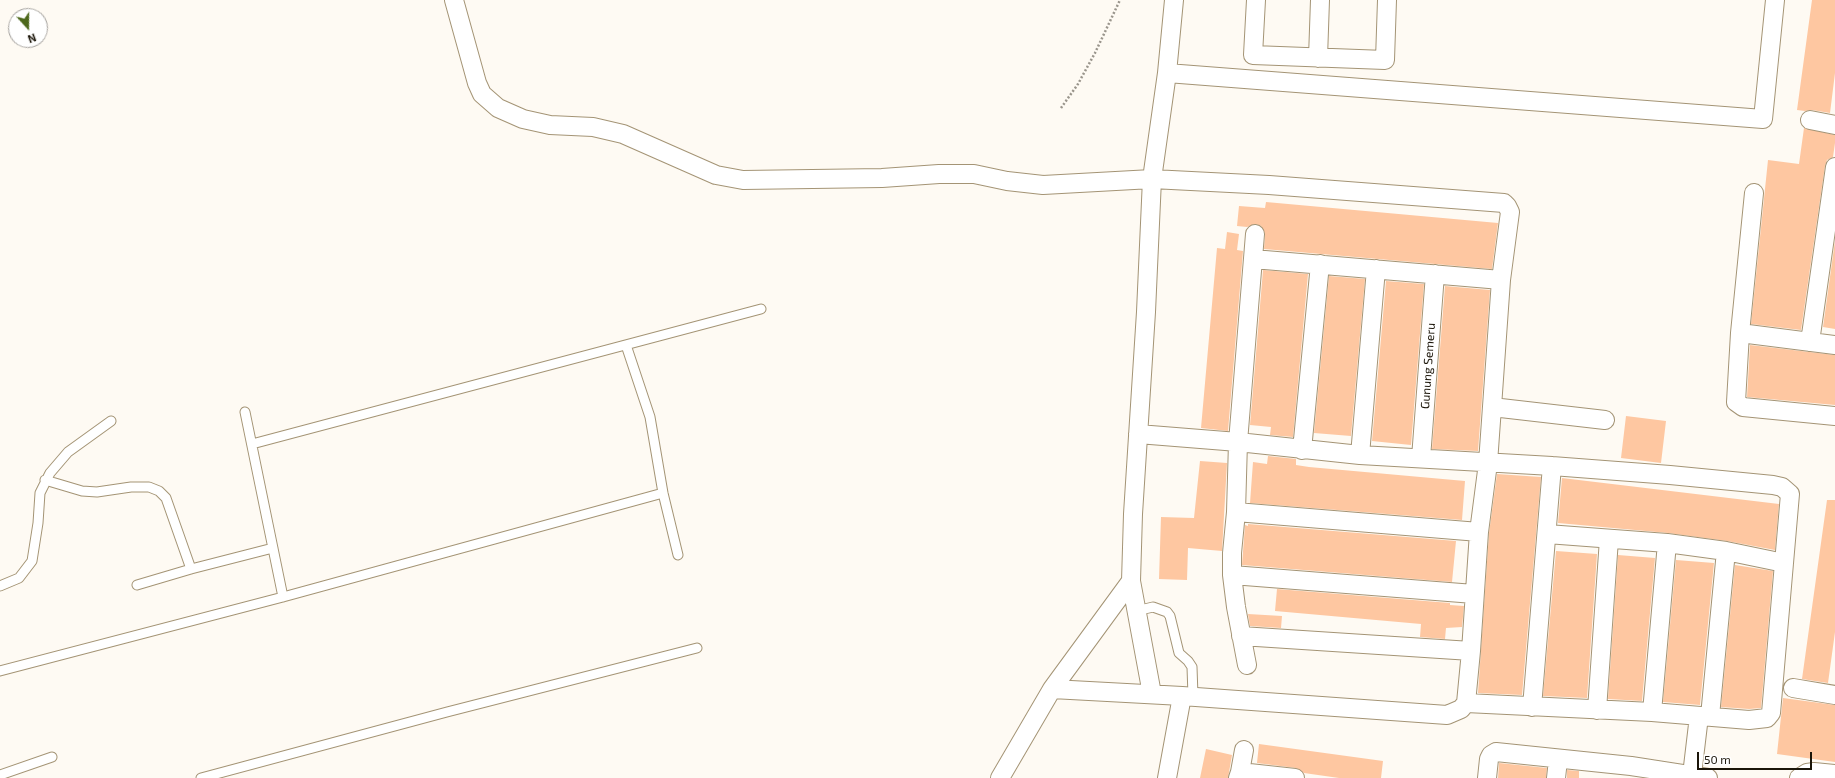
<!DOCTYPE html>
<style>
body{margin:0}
#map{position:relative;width:1835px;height:778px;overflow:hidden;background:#fefaf3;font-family:"Exo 2",sans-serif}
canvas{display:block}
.north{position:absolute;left:8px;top:8px;width:40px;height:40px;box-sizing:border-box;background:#fff;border:1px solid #a4a19d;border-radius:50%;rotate:159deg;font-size:11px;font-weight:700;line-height:16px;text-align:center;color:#1b1509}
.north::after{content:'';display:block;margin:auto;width:14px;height:18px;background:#4d681b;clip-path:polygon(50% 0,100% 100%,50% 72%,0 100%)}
.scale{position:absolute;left:1697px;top:752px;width:115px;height:18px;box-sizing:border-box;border:2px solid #1b1509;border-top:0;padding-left:5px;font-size:12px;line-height:14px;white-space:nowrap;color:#1b1509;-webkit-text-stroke:3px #fff;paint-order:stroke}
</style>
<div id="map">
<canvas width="1835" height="778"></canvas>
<div class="north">N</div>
<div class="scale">50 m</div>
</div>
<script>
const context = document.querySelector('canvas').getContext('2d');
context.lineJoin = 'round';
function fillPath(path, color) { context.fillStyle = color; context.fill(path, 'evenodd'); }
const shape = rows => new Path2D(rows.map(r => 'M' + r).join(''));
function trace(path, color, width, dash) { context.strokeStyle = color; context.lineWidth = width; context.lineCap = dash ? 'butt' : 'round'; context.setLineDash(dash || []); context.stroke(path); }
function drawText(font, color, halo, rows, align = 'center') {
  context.font = font + ' "Exo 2",sans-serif'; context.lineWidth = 3; context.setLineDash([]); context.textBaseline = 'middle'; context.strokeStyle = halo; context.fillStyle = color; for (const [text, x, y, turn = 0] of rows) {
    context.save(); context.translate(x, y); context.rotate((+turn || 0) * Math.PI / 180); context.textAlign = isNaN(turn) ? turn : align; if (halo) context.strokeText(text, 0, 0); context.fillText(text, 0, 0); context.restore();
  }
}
fillPath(shape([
 [1812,0,1835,0,1835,73,1830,113,1812,110,1805,111,1797,110],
 [1804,128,1835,135,1835,143,1833,157,1827,160,1825,166,1801,330,1751,324,1768,160,1799,164],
 [1266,202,1498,223,1492,269,1264,249,1265,234,1261,226,1255,224,1247,227,1237,226,1239,206,1265,208],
 [1227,232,1239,234,1237,250,1243,251,1228,431,1201,428,1217,248,1225,249],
 [1835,241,1835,329,1823,327],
 [1263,270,1308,274,1293,437,1270,435,1271,427,1250,425],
 [1329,276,1365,279,1351,436,1314,433],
 [1386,281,1424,284,1411,445,1372,441],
 [1445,286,1490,290,1478,451,1432,449],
 [1750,345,1835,355,1835,405,1747,397],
 [1626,416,1666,421,1661,463,1621,458],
 [1268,456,1296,459,1296,465,1309,467,1465,481,1462,520,1250,503,1253,462,1267,464],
 [1200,461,1227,463,1222,551,1188,548,1187,580,1159,579,1161,517,1194,518],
 [1497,474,1541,477,1522,695,1478,693,1489,533],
 [1562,478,1779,504,1775,550,1727,541,1668,533,1558,523],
 [1827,500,1835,500,1835,632,1828,683,1802,679],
 [1248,524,1456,541,1452,582,1242,565,1245,525,1248,526],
 [1556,551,1597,554,1587,698,1543,696],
 [1618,555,1655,558,1642,701,1608,699],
 [1676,560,1714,563,1700,705,1663,702],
 [1735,565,1773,571,1761,708,1749,709,1721,707],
 [1277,589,1450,603,1450,605,1464,606,1462,627,1446,628,1445,639,1420,637,1421,624,1275,611],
 [1248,614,1282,616,1281,628,1250,626],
 [1783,698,1835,705,1835,762,1777,754],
 [1259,744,1383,761,1381,778,1339,778,1304,773,1296,768,1257,763],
 [1206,749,1232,755,1228,778,1200,778],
 [1499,763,1547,768,1546,778,1498,778],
 [1567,770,1579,771,1579,778,1567,778]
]), '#fec7a1');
const lane = shape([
 [626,345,650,417,663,493,678,555],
 [245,412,283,597],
 [252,444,761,309],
 [45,480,82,491,97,492,131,487,149,487,159,491,166,498,191,569],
 [137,585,191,569,273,548],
 [0,586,19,578,32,561,38,523,40,493,50,473,68,452,111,421],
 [1136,611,1153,607,1167,612,1170,616,1179,653,1188,661,1192,667,1193,696],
 [0,671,283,597,663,493],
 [0,775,52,757],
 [201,778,447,712,697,648]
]);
const street = shape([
 [454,0,477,83,482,94,498,108,523,119,550,125,593,127,623,134,716,175,743,180,882,178,939,174,974,174,1007,181,1043,185,1152,179,1269,185,1504,203,1507,206,1510,212,1501,280,1488,463,1479,532,1471,651,1466,703,1461,709,1447,715,1182,696,1052,689],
 [1256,0,1253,55,1385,60,1387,0],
 [1318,58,1320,0],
 [1167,73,1763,119,1775,0],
 [1810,120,1835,125],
 [1754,193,1740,333,1736,402,1743,407,1835,416],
 [1253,259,1501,280],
 [1740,333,1835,345],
 [1810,342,1835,167],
 [1492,407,1605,420],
 [1138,434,1238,442,1360,455,1552,466,1670,475,1773,485,1782,487,1790,494,1771,713,1767,718,1749,720,1652,712,1466,703],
 [1302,450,1320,264],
 [1360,455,1376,269],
 [1421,458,1435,274],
 [1236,512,1479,532],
 [1547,534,1667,543,1726,551,1784,563],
 [1232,575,1474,594],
 [1241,636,1471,651],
 [1247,665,1236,607,1232,575,1232,553,1236,512,1238,442,1255,234],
 [1793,688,1835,695],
 [1152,694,1131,581,1133,514,1146,312,1152,179,1167,73,1174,0],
 [1532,707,1552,466],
 [1597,710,1609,539],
 [1652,712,1667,543],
 [1710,716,1726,551],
 [1240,772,1244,750],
 [1692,775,1699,716],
 [1000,778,1052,689,1131,581],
 [1167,778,1182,696],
 [1238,778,1240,772,1295,778],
 [1487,778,1489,759,1491,755,1496,752,1631,766,1708,778],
 [1556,778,1558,760],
 [1799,778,1807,773,1814,772,1835,774]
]);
trace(lane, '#a49475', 11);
trace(street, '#a49475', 20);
trace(shape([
 [1061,108,1078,84,1095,53,1120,0]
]), '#9a958c', 2.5, [2, 2]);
trace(lane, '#fff', 9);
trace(street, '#fff', 18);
drawText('12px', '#1b1509', '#fff', [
 ["Gunung Semeru",1428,366,-86]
]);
</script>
